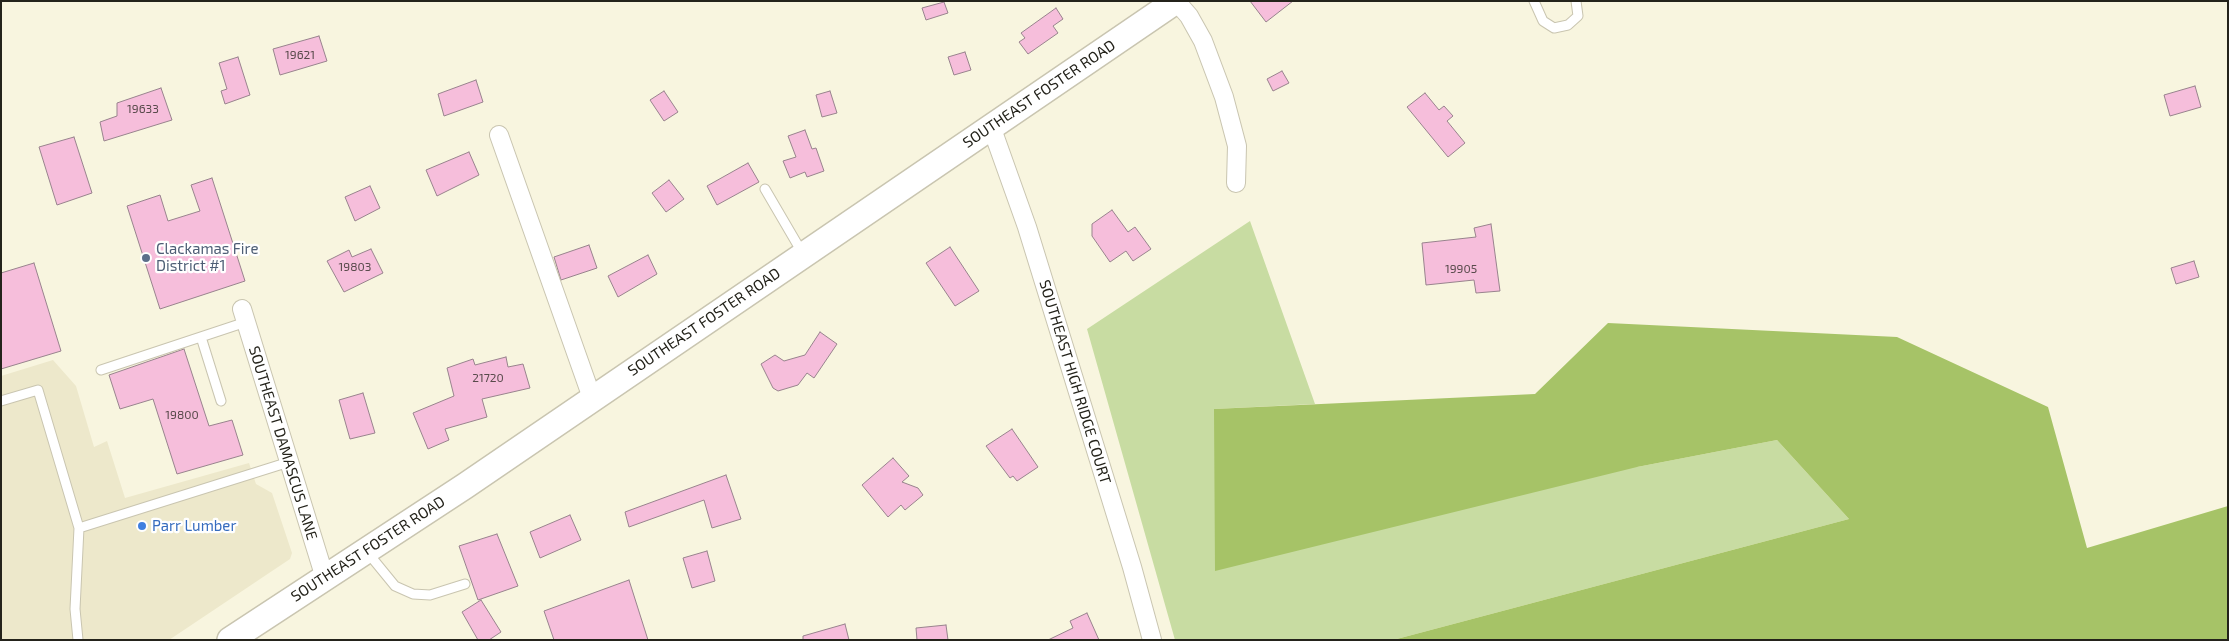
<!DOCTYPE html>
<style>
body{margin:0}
#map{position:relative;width:2229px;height:641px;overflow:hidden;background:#f8f5df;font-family:"Exo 2",sans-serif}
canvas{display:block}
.frame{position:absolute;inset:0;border:2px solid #24231b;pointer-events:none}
</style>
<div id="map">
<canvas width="2229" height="641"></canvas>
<div class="frame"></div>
</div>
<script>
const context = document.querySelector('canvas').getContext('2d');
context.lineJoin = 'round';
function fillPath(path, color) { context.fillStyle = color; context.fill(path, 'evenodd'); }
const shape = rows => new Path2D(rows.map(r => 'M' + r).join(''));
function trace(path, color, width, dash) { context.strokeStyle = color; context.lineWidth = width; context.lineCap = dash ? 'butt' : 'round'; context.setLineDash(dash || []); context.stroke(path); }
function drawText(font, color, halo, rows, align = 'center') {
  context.font = font + ' "Exo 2",sans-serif'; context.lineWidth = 4.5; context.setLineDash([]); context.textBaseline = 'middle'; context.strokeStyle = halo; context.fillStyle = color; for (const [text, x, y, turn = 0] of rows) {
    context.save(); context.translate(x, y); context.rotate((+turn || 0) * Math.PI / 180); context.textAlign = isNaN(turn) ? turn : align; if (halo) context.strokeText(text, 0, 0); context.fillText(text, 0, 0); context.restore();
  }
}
fillPath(shape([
 [53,360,76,386,94,447,107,441,125,498,249,463,256,484,272,493,292,553,290,559,169,640,1,640,1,376]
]), '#ede8cb');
fillPath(shape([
 [1250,221,1315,404,1214,409,1637,467,1777,440,1849,519,1393,640,1175,640,1087,329]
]), '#c8dca2');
fillPath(shape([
 [1608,323,1897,337,2048,407,2087,548,2228,506,2228,640,1393,640,1849,519,1777,440,1637,467,1215,571,1214,409,1535,394]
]), '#a6c367');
const building = shape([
 [1250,1,1293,1,1266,22,1250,1],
 [944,2,948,13,926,20,922,8,944,2],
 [1056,8,1063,19,1053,26,1058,33,1028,54,1019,42,1025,38,1021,33,1056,8],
 [319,36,327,61,280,75,273,49,319,36],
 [965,52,971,70,954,75,948,57,965,52],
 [238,57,250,95,225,104,221,91,227,89,219,63,238,57],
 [1282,71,1289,83,1273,91,1267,79,1282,71],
 [476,80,483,102,444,116,438,94,476,80],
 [2195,86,2201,107,2170,116,2164,95,2195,86],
 [161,88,172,120,104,141,100,122,117,116,117,103,161,88],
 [664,91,678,112,664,121,650,100,664,91],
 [830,91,837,113,822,117,816,95,830,91],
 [1425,93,1439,110,1444,106,1453,116,1447,121,1465,143,1448,157,1407,107,1425,93],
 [805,130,812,149,816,148,824,171,807,177,805,172,790,178,783,161,796,157,788,136,805,130],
 [74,137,92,193,57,205,39,147,74,137],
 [469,152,479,175,437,196,426,170,469,152],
 [748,163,759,182,717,205,707,186,748,163],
 [212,178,245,281,160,309,127,206,160,195,168,221,200,211,191,185,212,178],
 [669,180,684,199,666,212,652,193,669,180],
 [370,186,380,208,355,221,345,197,370,186],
 [1112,210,1128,232,1135,227,1151,249,1133,261,1126,251,1110,262,1092,236,1092,224,1112,210],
 [1491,224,1500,291,1476,293,1474,280,1426,285,1422,243,1476,237,1474,228,1491,224],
 [589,245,597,268,561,280,554,257,589,245],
 [950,247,979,291,955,306,926,263,950,247],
 [371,249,383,273,344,292,327,261,349,250,352,257,371,249],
 [648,255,657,274,618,297,608,276,648,255],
 [2194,261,2199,277,2176,284,2171,268,2194,261],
 [34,263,61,351,1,369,1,273,34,263],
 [820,332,837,344,814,378,807,373,798,385,778,391,773,388,761,364,775,355,784,361,805,355,820,332],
 [184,349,209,426,232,420,243,455,177,474,153,399,120,409,109,375,184,349],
 [506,357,508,367,523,364,530,388,482,399,487,417,445,429,449,440,428,449,413,413,454,396,447,368,473,359,475,365,506,357],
 [363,393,375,433,350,439,339,400,363,393],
 [1012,429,1038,467,1017,481,1013,476,1010,478,986,446,1012,429],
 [893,458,909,476,902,482,918,488,923,495,905,510,901,505,888,517,862,485,893,458],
 [726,475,741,519,712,528,704,500,629,527,625,512,726,475],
 [570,515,581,540,540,558,530,532,570,515],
 [497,534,518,586,478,600,459,546,497,534],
 [707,551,715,581,692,588,683,558,707,551],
 [629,580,648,640,554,640,544,611,629,580],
 [481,600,501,632,489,640,478,640,462,612,481,600],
 [1087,613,1099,640,1048,640,1073,628,1070,621,1087,613],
 [845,624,849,640,803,640,803,636,845,624],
 [946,625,948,640,917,640,916,628,946,625]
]);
fillPath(building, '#f6bedb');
trace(building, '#98838d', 1);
const lane = shape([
 [1534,1,1543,21,1554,28,1568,25,1578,16,1576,1],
 [765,189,803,254],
 [201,337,221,401],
 [101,370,246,322],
 [1,401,38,390,79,528,75,609,78,640],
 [79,528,289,462],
 [368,553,395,586,413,594,430,595,465,584]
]);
const street = shape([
 [1176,1,1189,16,1203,41,1224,97,1237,146,1236,183],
 [991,126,1027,227,1132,567,1152,640],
 [499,135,592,398],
 [242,309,325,578]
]);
const secondary = shape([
 [230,640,465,486,1176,1]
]);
trace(lane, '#c9c5b0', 11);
trace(street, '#c9c5b0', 20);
trace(secondary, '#c9c5b0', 28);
trace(lane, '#fff', 9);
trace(street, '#fff', 18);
trace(secondary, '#fff', 25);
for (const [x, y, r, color] of [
 [146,258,5,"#5c6f8a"],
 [142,526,5,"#3f7fe0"]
]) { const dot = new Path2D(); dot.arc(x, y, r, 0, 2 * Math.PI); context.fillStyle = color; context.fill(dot); trace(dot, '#fff', 2); }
drawText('12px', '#584a4b', null, [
 ["19621",300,55],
 ["19633",143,109],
 ["19803",355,267],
 ["19905",1461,269],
 ["21720",488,378],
 ["19800",182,415]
]);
drawText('15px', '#24231b', '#fff', [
 ["SOUTHEAST FOSTER ROAD",1039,94,-34],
 ["SOUTHEAST FOSTER ROAD",704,322,-34],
 ["SOUTHEAST HIGH RIDGE COURT",1075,382,73],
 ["SOUTHEAST DAMASCUS LANE",283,443,73],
 ["SOUTHEAST FOSTER ROAD",368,549,-33]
]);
drawText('15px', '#4e5e75', '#fff', [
 ["Clackamas Fire",156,249],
 ["District #1",156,266]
], 'left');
drawText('15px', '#366cbe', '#fff', [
 ["Parr Lumber",152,526]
], 'left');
</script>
